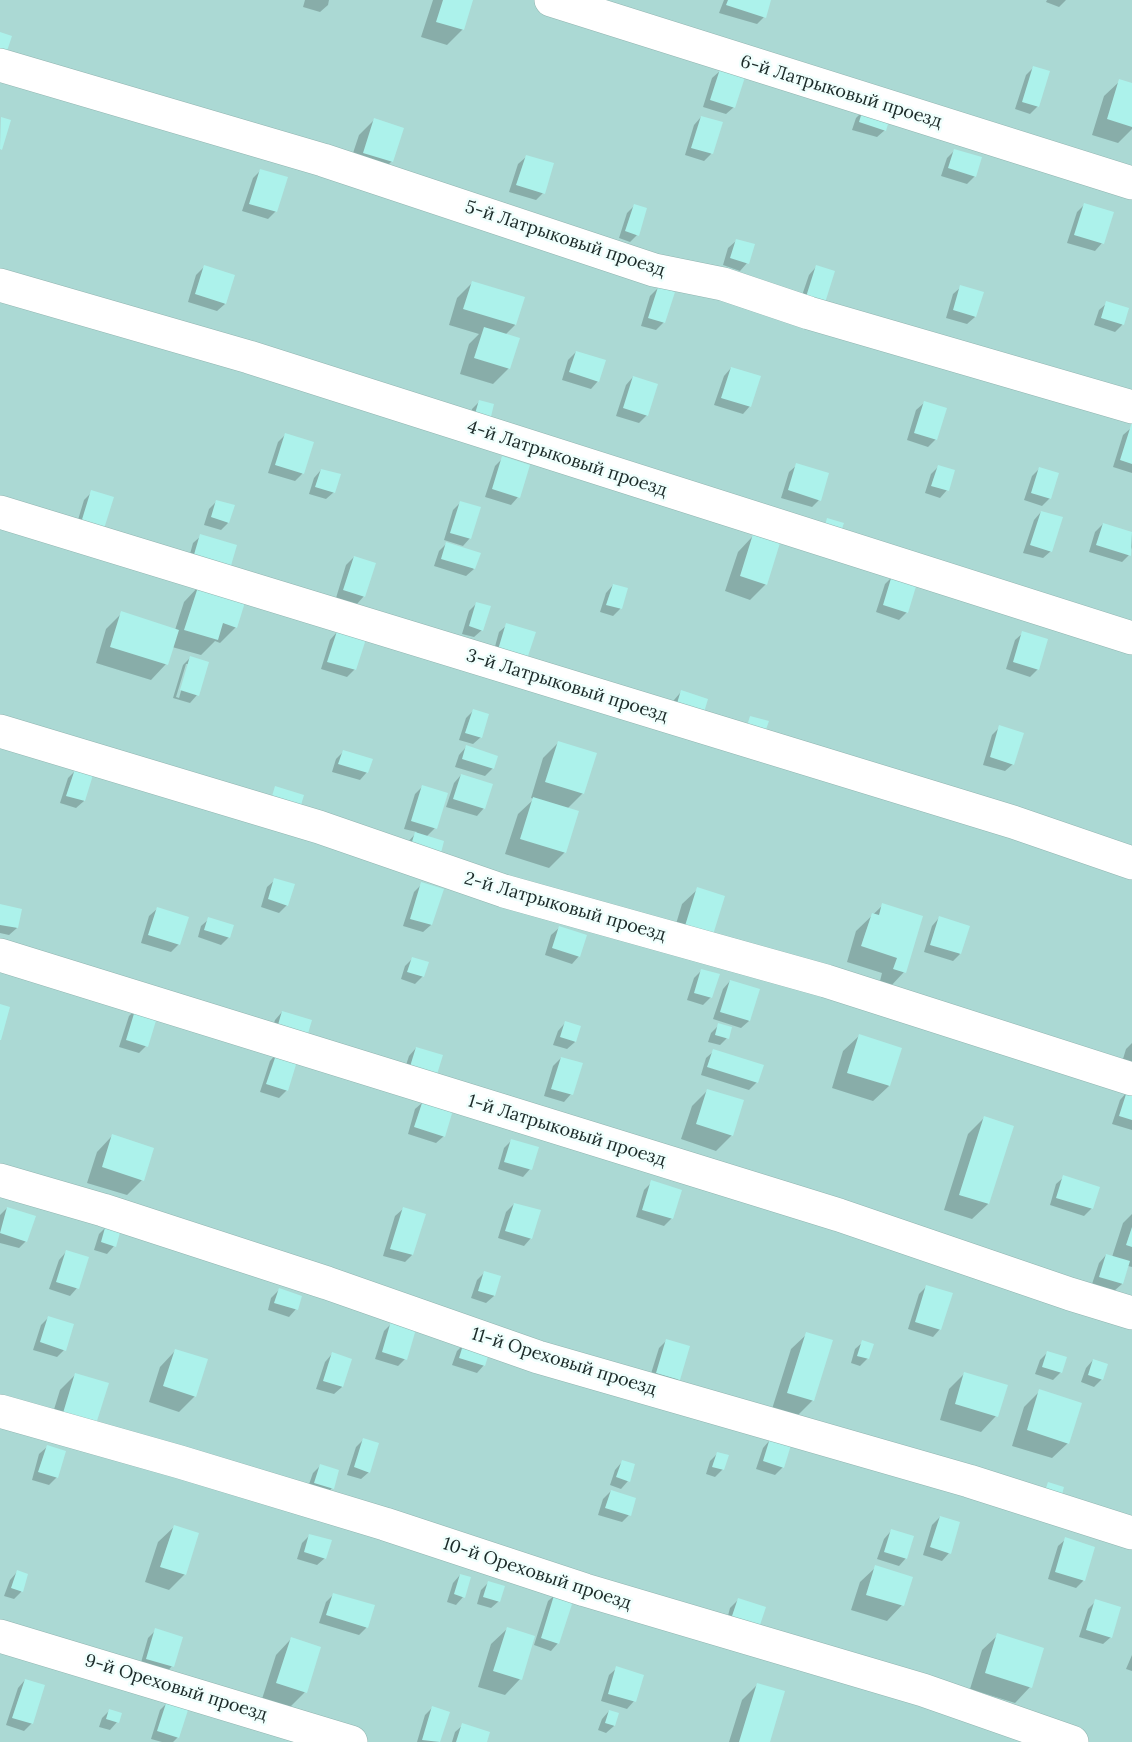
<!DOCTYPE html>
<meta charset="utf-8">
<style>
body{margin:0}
canvas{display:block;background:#f0fffd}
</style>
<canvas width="1132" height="1742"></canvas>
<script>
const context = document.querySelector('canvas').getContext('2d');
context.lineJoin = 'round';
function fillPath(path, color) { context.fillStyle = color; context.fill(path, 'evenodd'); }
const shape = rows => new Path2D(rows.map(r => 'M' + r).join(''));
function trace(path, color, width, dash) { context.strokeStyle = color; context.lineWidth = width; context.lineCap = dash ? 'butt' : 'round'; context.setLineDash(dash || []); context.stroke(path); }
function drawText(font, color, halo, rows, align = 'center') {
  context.font = font + ' Lora,serif'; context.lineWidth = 5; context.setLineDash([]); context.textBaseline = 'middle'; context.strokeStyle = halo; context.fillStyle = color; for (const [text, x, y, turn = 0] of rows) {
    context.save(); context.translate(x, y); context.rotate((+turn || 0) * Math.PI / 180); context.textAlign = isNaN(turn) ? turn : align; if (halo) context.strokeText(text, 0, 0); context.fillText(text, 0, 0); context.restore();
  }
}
fillPath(shape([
 [0,0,1132,0,1132,1742,0,1742]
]), '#abd9d4');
fillPath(shape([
 [305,0,329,0,328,5,320,12,303,7],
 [433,0,472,0,463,29,447,45,421,37],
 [724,0,769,0,764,17,757,24,719,13],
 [1047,0,1066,0,1059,7,1046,2],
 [1034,67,1038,106,1030,114,1015,109,1026,75],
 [720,71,734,107,726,114,703,107,712,78],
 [1120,81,1132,85,1132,129,1118,143,1092,135,1104,96],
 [864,110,885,130,877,137,852,130,856,118],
 [701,117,711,154,704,161,685,155,694,125],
 [374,120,392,161,376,177,348,168,359,135],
 [954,151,975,176,967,184,941,176,947,158],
 [526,157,543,193,536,200,509,192,518,164],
 [260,171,276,211,268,219,242,211,253,178],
 [1084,205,1102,243,1095,251,1067,243,1077,212],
 [634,206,637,235,630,242,619,238,627,213],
 [736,241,747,263,740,271,723,265,728,248],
 [204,267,225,304,217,311,188,302,196,275],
 [816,267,815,312,798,307,809,275],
 [473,282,523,298,515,325,505,335,509,368,493,384,460,374,469,344,479,334,449,325,457,298],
 [961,287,975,317,967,324,946,318,953,294],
 [658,288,664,322,656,330,641,326,650,296],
 [1107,303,1127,309,1122,325,1115,332,1094,325,1099,310],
 [576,352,598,381,591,389,562,380,568,360],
 [731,368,750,406,743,414,714,405,724,376],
 [633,377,647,415,639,423,616,416,626,385],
 [480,401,493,405,467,424,472,409],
 [924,403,936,439,928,447,907,440,916,410],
 [1131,428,1132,428,1132,473,1113,467,1123,435],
 [285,435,312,443,302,474,295,481,268,473,278,442],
 [503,458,518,497,511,505,485,497,495,466],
 [797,465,819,500,812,507,781,498,789,472],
 [938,467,947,490,940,498,925,493,931,474],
 [1039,469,1050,498,1042,506,1024,500,1032,476],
 [321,470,334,492,326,499,309,494,314,478],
 [92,492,94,539,74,533,84,500],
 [217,501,228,523,221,530,204,525,209,509],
 [461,502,470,538,463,546,444,540,453,510],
 [1041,512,1051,551,1043,558,1023,553,1034,520],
 [1103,524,1132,533,1132,547,1129,555,1122,562,1089,552,1095,532],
 [201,536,235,546,187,565,193,543],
 [753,536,766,584,750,600,725,591,738,552],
 [446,544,474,569,466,576,434,566,439,551],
 [354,557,364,596,357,604,336,598,346,565],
 [892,577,907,612,899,620,876,612,885,584],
 [613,585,626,589,620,609,613,616,600,612,606,593],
 [199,586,236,627,220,643,215,641,201,655,172,647,166,664,151,680,96,663,106,629,122,613,175,630,184,602],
 [477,603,482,630,474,637,462,634,469,611],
 [507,625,534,633,491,661,499,632],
 [337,632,355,669,347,677,321,669,330,640],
 [1023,633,1038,669,1030,677,1006,669,1015,640],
 [191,657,197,695,190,703,173,698,183,665],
 [186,664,189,664,179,698,176,697],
 [681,692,706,700,668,717,674,700],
 [473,711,481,737,473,744,459,740,466,718],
 [1000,727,1013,764,1005,771,983,765,992,735],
 [559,742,583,793,567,809,565,852,549,868,505,854,518,814,534,799,531,798,543,758],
 [466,747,493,768,485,776,455,767,459,755],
 [344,751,367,772,360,780,332,772,336,759],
 [75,771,91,776,84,801,76,808,60,803,68,778],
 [461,775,484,808,477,816,446,807,454,783],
 [422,787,435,828,426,837,438,856,408,842,417,832,404,829,415,794],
 [275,880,287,905,279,913,261,907,267,887],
 [422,884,431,925,423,932,403,926,414,892],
 [698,889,724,897,670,944,682,904],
 [883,905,904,972,889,988,879,985,882,973,847,962,856,931],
 [0,906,17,928,9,935,0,933],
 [157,909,179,944,171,952,141,943,149,916],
 [939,918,960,954,953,961,924,952,932,926],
 [209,919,229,937,221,945,198,937,201,926],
 [559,928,579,956,572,964,545,955,551,935],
 [412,959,423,976,415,984,401,979,405,966],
 [702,970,711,997,703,1005,687,1000,694,978],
 [730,981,749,1021,741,1028,713,1019,723,989],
 [136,1009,146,1046,139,1053,119,1047,129,1016],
 [282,1012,310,1021,270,1035,275,1020],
 [565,1023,575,1042,567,1049,553,1045,558,1031],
 [719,1025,727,1038,720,1045,708,1042,711,1033],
 [859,1036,889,1086,873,1101,832,1088,843,1051],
 [1132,1043,1132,1087,1116,1082,1126,1049],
 [416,1048,441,1056,401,1080,409,1056],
 [714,1051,757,1082,749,1090,701,1075,706,1058],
 [277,1053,287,1090,279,1098,260,1092,270,1061],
 [561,1058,571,1094,564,1102,544,1096,553,1066],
 [708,1090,732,1135,716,1151,681,1139,692,1106],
 [1127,1092,1132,1094,1132,1130,1112,1124,1120,1100],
 [423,1102,444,1136,436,1143,408,1134,415,1109],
 [984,1118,988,1204,972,1219,944,1210,968,1134],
 [112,1136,142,1180,127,1195,87,1183,97,1152],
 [512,1140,530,1169,523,1177,498,1169,504,1148],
 [1064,1177,1092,1208,1084,1216,1050,1205,1056,1184],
 [652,1182,672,1218,664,1226,636,1217,644,1190],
 [514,1204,531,1238,524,1246,498,1238,506,1212],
 [7,1208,26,1241,19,1248,0,1243,0,1215],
 [403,1209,412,1255,405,1262,383,1256,395,1216],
 [1132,1214,1132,1267,1128,1266,1122,1284,1114,1291,1092,1284,1099,1263,1106,1255,1112,1257,1123,1223],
 [107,1226,114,1246,107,1254,94,1250,99,1234],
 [66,1252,77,1288,70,1296,49,1289,59,1260],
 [484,1273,499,1277,494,1296,486,1303,471,1298,477,1280],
 [927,1286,940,1329,933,1337,908,1329,919,1294],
 [279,1290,296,1309,289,1317,268,1310,271,1298],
 [48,1318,64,1350,57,1357,33,1350,41,1325],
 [392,1323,405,1359,398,1366,375,1359,384,1331],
 [807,1334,813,1400,797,1416,772,1409,791,1349],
 [666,1341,678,1379,671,1387,649,1380,659,1348],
 [863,1342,868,1358,860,1366,851,1363,855,1349],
 [464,1344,484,1365,477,1373,452,1365,457,1351],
 [175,1351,195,1396,179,1412,149,1402,160,1367],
 [1048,1352,1061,1372,1053,1380,1035,1374,1040,1360],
 [332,1354,350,1360,342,1387,334,1394,316,1389,325,1362],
 [1093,1360,1102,1379,1094,1387,1081,1382,1086,1368],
 [965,1373,996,1416,981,1432,940,1420,949,1389],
 [76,1374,95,1423,48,1429,60,1390],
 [1040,1391,1068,1443,1052,1458,1012,1446,1024,1407],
 [363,1440,369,1472,361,1479,347,1475,356,1447],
 [770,1440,783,1467,775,1475,756,1469,763,1448],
 [47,1447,57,1477,49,1485,32,1480,39,1454],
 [717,1454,723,1469,715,1477,706,1474,710,1461],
 [622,1462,628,1481,621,1489,610,1485,615,1470],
 [320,1466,332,1488,325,1496,307,1490,313,1473],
 [611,1491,629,1515,622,1522,598,1515,603,1499],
 [940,1517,949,1553,942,1561,923,1555,932,1525],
 [174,1527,185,1574,169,1590,145,1582,158,1542],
 [891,1531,906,1558,899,1566,877,1559,884,1539],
 [310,1535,325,1558,317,1565,297,1559,302,1543],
 [1066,1539,1094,1548,1083,1581,1076,1588,1048,1579,1058,1546],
 [876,1567,902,1605,887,1621,851,1610,860,1582],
 [17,1572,26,1575,21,1592,14,1599,4,1596,10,1580],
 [460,1575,463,1597,456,1605,447,1602,453,1583],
 [488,1583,499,1601,491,1608,477,1604,481,1590],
 [556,1594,558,1643,551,1651,534,1645,548,1601],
 [333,1595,373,1606,366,1628,359,1635,319,1623,326,1602],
 [738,1600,750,1634,725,1627,730,1608],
 [1096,1601,1111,1637,1103,1644,1079,1637,1088,1609],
 [507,1629,534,1637,520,1679,505,1695,478,1687,491,1644],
 [156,1630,172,1666,165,1674,140,1666,148,1638],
 [998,1635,1030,1687,1015,1703,970,1689,982,1650],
 [291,1639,305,1692,290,1707,262,1699,276,1655],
 [1132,1655,1132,1671,1126,1669],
 [617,1668,634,1701,627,1709,601,1701,609,1675],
 [25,1680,32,1723,24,1731,6,1725,18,1688],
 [758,1684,768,1742,729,1742,742,1700],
 [168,1702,178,1737,173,1742,162,1742,151,1739,160,1710],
 [432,1708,448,1713,439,1742,417,1742,425,1715],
 [109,1711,117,1722,110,1730,99,1727,102,1718],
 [609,1711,614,1726,606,1733,598,1730,602,1719],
 [463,1725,485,1742,452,1742,455,1732]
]), '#0003');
fillPath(shape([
 [443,0,473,0,464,30,436,22],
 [728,0,771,0,766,18,726,5],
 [0,32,12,36,6,54,0,52],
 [1033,66,1050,71,1039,107,1022,102],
 [720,69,745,77,735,108,710,100],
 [1119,79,1132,83,1132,127,1107,119],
 [863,109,890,117,886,131,859,122],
 [701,116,723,122,713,154,691,148],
 [1,117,11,120,2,150,0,149],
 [374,118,404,128,393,162,363,153],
 [954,149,982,157,976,177,948,168],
 [526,155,554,163,545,194,516,185],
 [260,169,288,177,277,212,249,204],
 [1084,203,1114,212,1104,244,1074,235],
 [634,204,647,208,639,236,625,231],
 [736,239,755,244,749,264,730,258],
 [204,265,235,275,226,304,195,294],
 [816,265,835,271,824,306,805,300],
 [472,281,525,297,516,325,463,309],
 [960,285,984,292,976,317,953,310],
 [658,287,675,292,665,323,648,318],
 [1106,301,1129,308,1124,325,1101,318],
 [484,327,520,338,510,369,474,358],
 [576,351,606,360,599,382,569,372],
 [731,367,761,376,751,407,721,398],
 [633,376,658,384,648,416,623,408],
 [479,400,494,404,490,421,474,417],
 [924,401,947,408,937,440,914,433],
 [1132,422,1132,464,1120,460],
 [285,433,314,442,304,474,275,465],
 [502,456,530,465,520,498,492,489],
 [796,463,829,473,821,501,788,490],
 [938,465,955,470,949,491,931,486],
 [1039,467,1059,473,1051,499,1031,493],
 [321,469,341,474,335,493,315,487],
 [91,490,114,497,103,532,80,526],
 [216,500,235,505,229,523,211,517],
 [460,501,481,507,471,539,450,533],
 [1041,511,1063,517,1052,552,1030,545],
 [827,518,844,523,840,534,824,529],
 [1103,523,1132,532,1131,556,1096,545],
 [200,534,237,545,230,569,193,558],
 [753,534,780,543,767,585,740,576],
 [446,542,481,553,475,569,441,559],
 [354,556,376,563,365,597,343,590],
 [892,575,917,583,908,613,883,605],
 [199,584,246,599,237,628,223,623,218,640,184,630],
 [613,584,628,588,622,609,606,605],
 [476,602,491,606,483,631,469,626],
 [121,611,179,630,168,665,110,647],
 [506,623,536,632,526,662,497,653],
 [337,631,366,639,356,670,327,662],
 [1022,631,1048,639,1039,670,1013,662],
 [190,656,209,662,199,696,180,690],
 [681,690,708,699,702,719,675,710],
 [473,709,489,714,482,738,465,733],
 [750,716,769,721,764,735,746,729],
 [999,725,1024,733,1014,765,990,757],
 [558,741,597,753,584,794,545,782],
 [466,745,498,756,494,769,462,759],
 [343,750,373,759,368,773,338,764],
 [75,769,93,775,85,801,66,796],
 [461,774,493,784,485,809,453,799],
 [422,785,448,793,437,829,411,821],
 [275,786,304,795,299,812,270,803],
 [533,797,579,811,566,853,520,839],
 [415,832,444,841,440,857,410,848],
 [274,878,295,884,288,906,268,899],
 [421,882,444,889,432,925,410,919],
 [697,887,725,896,712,938,684,929],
 [882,903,923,916,906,973,893,969,897,958,861,946,872,913,879,915],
 [0,904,22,909,18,928,0,925],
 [157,907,189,917,180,945,148,935],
 [939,916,970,926,961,954,930,945],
 [208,917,234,925,230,938,204,930],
 [559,926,587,935,580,957,552,948],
 [412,957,429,962,424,977,407,972],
 [701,969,720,974,712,998,694,993],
 [730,980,760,989,750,1021,720,1012],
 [0,1004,10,1007,1,1040,0,1040],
 [136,1007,158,1014,148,1047,126,1040],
 [282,1011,312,1020,307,1037,277,1028],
 [565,1021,581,1026,576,1042,560,1037],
 [718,1023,732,1027,729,1039,715,1035],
 [859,1034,902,1048,890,1086,847,1073],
 [416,1047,443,1055,435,1081,408,1073],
 [713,1049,764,1065,758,1083,707,1067],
 [277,1052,298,1058,288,1091,266,1084],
 [561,1057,583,1063,573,1095,551,1089],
 [707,1089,744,1100,733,1136,696,1124],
 [1127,1091,1132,1092,1132,1120,1119,1116],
 [423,1100,453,1110,445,1137,414,1127],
 [984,1116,1014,1126,989,1204,959,1195],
 [112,1134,154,1148,144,1181,102,1167],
 [511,1139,539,1147,532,1170,504,1162],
 [1063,1175,1100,1187,1093,1209,1056,1198],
 [651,1180,682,1190,673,1219,642,1210],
 [514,1203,541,1210,532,1239,505,1231],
 [7,1207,36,1216,27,1242,0,1233],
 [403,1207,426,1214,413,1255,390,1249],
 [106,1224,121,1229,116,1247,101,1242],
 [1132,1227,1132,1247,1126,1245],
 [66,1250,89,1257,79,1289,56,1282],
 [1106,1254,1130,1261,1123,1284,1099,1277],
 [484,1271,501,1276,495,1296,478,1291],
 [926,1285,953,1293,941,1330,915,1322],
 [279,1288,302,1296,298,1310,274,1303],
 [48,1316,74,1324,66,1351,40,1342],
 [391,1321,416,1329,407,1360,382,1352],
 [806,1332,833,1340,814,1401,787,1393],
 [666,1339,690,1346,680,1380,656,1373],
 [862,1340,874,1344,869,1359,857,1356],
 [464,1342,490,1350,485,1366,459,1358],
 [175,1349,208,1359,196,1397,163,1386],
 [1047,1351,1067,1357,1062,1373,1042,1367],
 [332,1352,352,1359,343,1387,323,1381],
 [1093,1359,1108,1364,1103,1380,1088,1375],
 [964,1372,1008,1385,998,1417,955,1404],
 [75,1373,109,1383,96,1424,63,1413],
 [1039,1389,1082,1403,1069,1444,1027,1430],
 [363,1438,379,1443,370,1473,354,1467],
 [770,1438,791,1445,784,1468,763,1461],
 [47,1445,66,1451,58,1478,38,1472],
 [717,1452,729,1455,724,1470,712,1467],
 [622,1460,635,1464,630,1482,616,1477],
 [320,1464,339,1470,334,1489,314,1483],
 [1048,1482,1064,1487,1060,1502,1043,1497],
 [611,1490,636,1498,631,1516,605,1508],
 [940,1516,960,1522,951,1554,930,1547],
 [174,1525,199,1533,186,1575,160,1567],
 [891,1529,914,1536,907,1559,884,1552],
 [309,1534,332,1540,326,1559,304,1552],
 [1065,1537,1095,1547,1085,1581,1055,1572],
 [875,1565,913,1577,904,1606,866,1595],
 [17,1570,28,1574,23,1592,11,1588],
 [460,1574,471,1577,465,1598,454,1594],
 [488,1581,505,1586,500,1602,483,1597],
 [555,1592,574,1598,559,1644,541,1638],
 [333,1593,375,1605,368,1628,326,1615],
 [738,1598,766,1607,759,1628,731,1619],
 [1095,1599,1121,1607,1112,1638,1086,1630],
 [507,1627,535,1636,522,1680,493,1671],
 [155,1628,183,1637,174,1667,146,1659],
 [997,1633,1044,1648,1032,1688,985,1673],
 [291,1637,321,1647,307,1693,276,1683],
 [616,1666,644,1675,636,1702,608,1694],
 [25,1679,45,1685,33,1724,12,1718],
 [757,1683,785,1691,770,1742,739,1742],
 [167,1700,189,1707,179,1738,157,1731],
 [432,1706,450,1712,440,1742,422,1740],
 [109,1709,122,1713,119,1723,106,1719],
 [609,1710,619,1713,615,1726,605,1723],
 [462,1723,490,1732,487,1742,456,1742]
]), '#acf2eb');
const minor = shape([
 [551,0,1132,183],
 [0,65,323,160,654,270,723,284,809,313,1132,407],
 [0,285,249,357,1132,638],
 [0,512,1013,822,1132,863],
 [0,731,319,827,504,891,826,981,1132,1079],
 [0,955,839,1215,1070,1294,1132,1313],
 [0,1180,103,1210,327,1283,538,1357,969,1481,1132,1533],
 [0,1411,180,1462,385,1524,585,1590,923,1690,1072,1742],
 [0,1636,351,1742]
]);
trace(minor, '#91b4b0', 34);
trace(minor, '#fff', 33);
drawText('18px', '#1b2a28', '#f0fffd', [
 ["6-й Латрыковый проезд",841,92,17],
 ["5-й Латрыковый проезд",565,239,18],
 ["4-й Латрыковый проезд",567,459,18],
 ["3-й Латрыковый проезд",567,686,17],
 ["2-й Латрыковый проезд",565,907,16],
 ["1-й Латрыковый проезд",567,1131,17],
 ["11-й Ореховый проезд",564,1362,17],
 ["10-й Ореховый проезд",537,1574,18],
 ["9-й Ореховый проезд",176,1688,17]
]);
</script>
